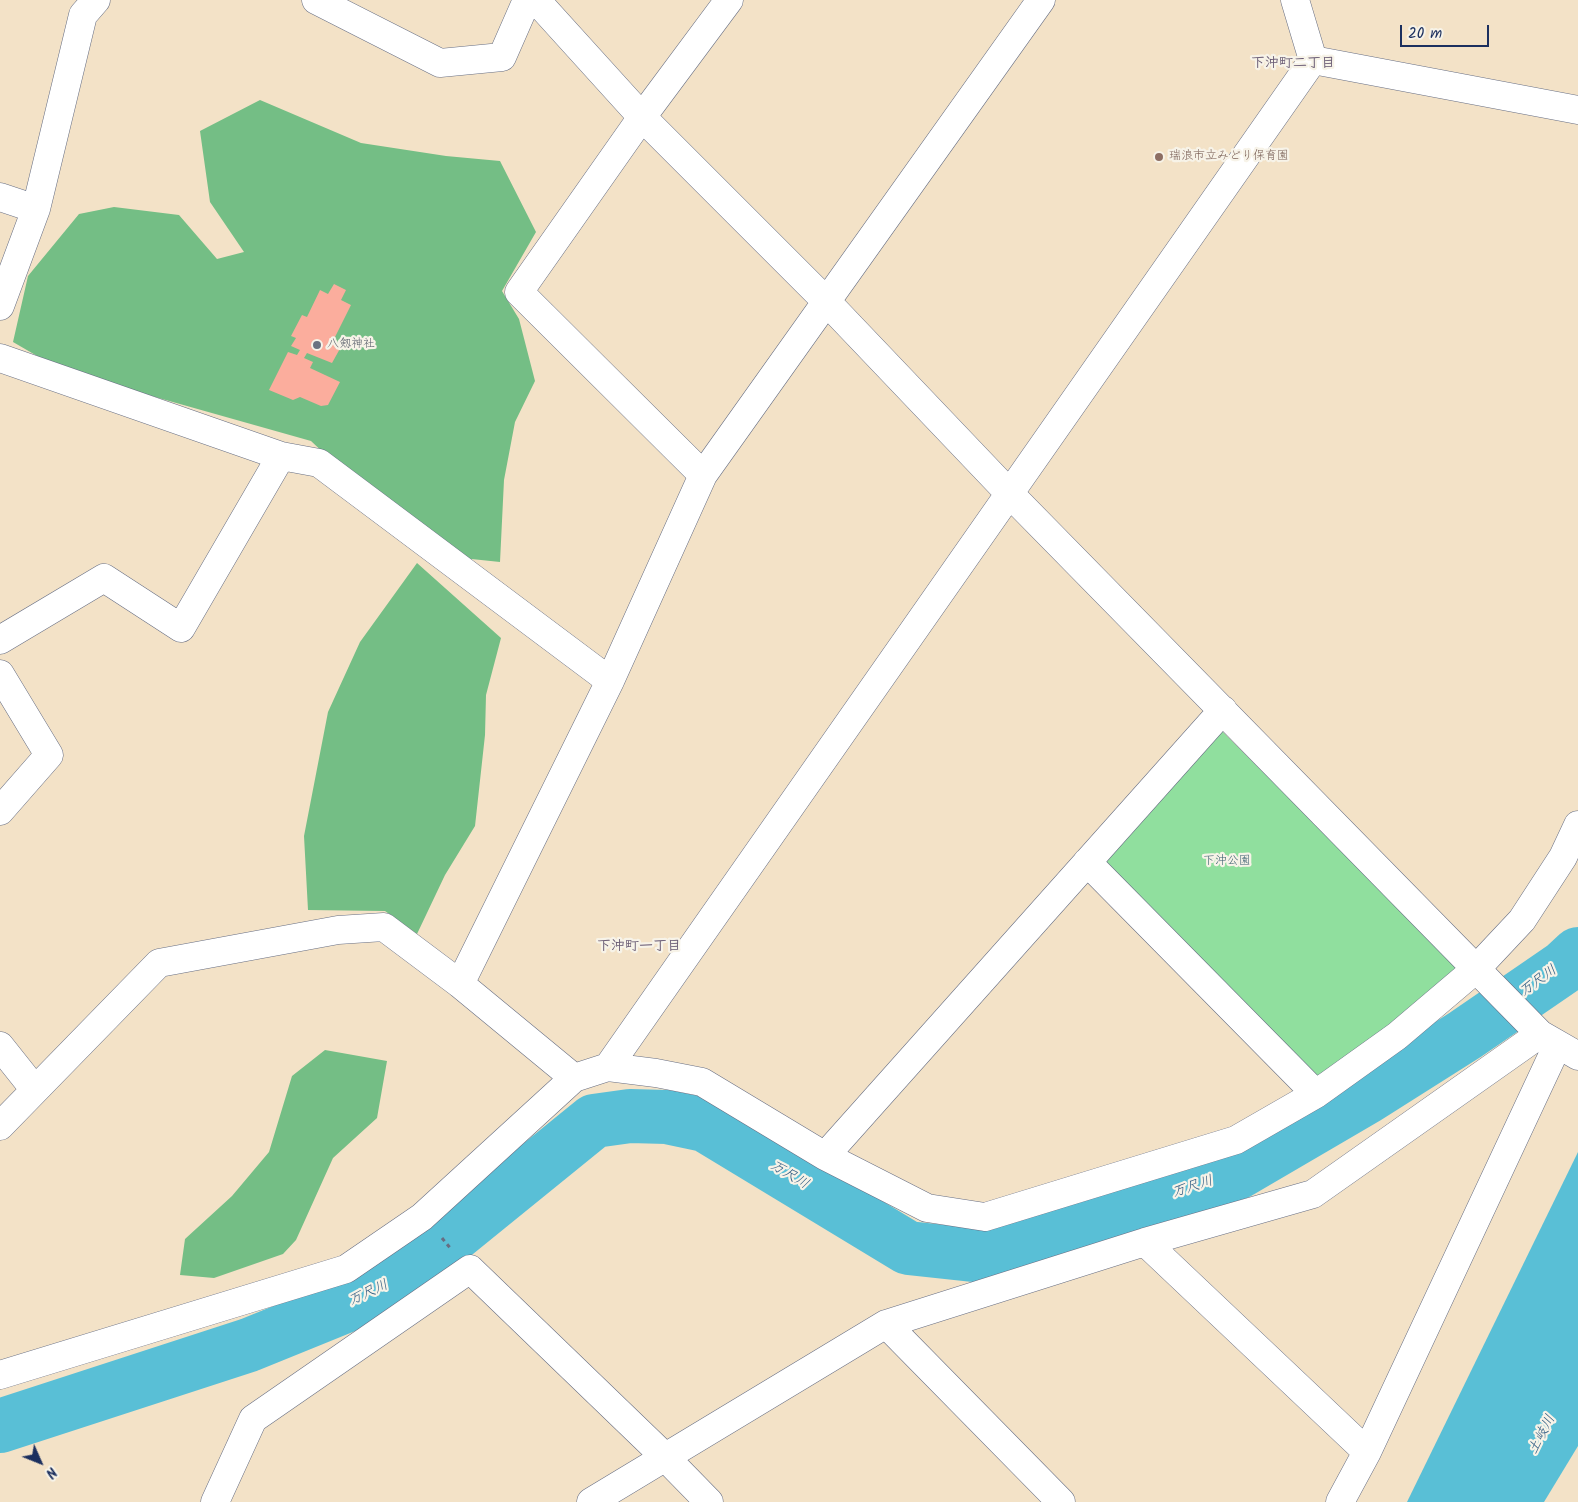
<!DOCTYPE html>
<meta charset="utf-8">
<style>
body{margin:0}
#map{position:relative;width:1578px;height:1502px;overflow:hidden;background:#f3e2c7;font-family:Kalam,sans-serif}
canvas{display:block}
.north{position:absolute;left:15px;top:1437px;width:50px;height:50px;-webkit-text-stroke:4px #f7f3e8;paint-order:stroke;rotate:134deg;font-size:14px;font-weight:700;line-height:20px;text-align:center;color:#1b2f5e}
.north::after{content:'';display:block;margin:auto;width:18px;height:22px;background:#1b2f5e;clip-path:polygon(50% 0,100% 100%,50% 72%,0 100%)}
.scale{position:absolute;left:1400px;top:25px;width:89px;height:22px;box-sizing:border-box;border:2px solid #1b2f5e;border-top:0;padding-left:6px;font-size:15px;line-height:18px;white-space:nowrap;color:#1b2f5e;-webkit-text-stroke:4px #f7f3e8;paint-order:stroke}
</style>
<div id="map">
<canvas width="1578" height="1502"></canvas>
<div class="north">N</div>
<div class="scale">20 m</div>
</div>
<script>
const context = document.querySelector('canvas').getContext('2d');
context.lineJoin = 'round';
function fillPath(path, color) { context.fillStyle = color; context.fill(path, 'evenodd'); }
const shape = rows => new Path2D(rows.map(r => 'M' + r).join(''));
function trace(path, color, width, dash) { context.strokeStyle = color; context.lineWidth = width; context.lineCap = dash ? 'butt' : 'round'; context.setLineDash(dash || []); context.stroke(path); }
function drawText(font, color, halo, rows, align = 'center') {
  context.font = font + ' Kalam,"Klee One",sans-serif'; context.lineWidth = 4.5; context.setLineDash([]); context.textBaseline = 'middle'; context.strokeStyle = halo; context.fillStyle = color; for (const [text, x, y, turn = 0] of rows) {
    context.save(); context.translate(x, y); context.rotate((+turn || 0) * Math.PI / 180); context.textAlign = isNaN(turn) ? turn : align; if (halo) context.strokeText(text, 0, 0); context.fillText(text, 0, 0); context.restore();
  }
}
fillPath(shape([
 [1219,728,1461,971,1321,1081,1103,864]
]), '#90df9e');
fillPath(shape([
 [260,100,361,143,446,156,500,161,536,232,502,291,519,319,535,381,515,422,504,480,500,562,462,558,345,473,311,441,63,371,13,342,28,276,79,214,114,207,179,215,217,259,244,252,210,202,200,131],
 [417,563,501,638,486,695,485,735,475,826,445,875,417,934,385,911,308,910,304,836,328,712,360,642],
 [325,1050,387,1061,377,1118,333,1158,296,1240,283,1254,214,1278,180,1275,185,1239,232,1196,269,1152,292,1076]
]), '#74be85');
fillPath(shape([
 [1578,1152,1578,1446,1544,1502,1407,1502]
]), '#59bfd6');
trace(shape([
 [0,1426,249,1345,387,1289,594,1121,630,1116,667,1117,705,1125,908,1248,973,1255,1093,1221,1237,1173,1367,1097,1465,1035,1564,967,1578,954]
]), '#59bfd6', 54);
fillPath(shape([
 [334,284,346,290,341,300,351,305,333,341,342,345,332,363,307,353,304,358,313,362,310,368,340,382,328,405,321,406,300,397,293,400,269,390,288,352,297,355,300,350,291,346,296,338,291,336,302,315,307,317,320,290,328,294]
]), '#fbad9d');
const minor = shape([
 [316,0,440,63,502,57,527,0],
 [536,0,642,117,826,301,1010,494,1540,1034,1578,1056],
 [1295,0,1313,60],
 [1313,60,1578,110],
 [0,197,36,209],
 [0,306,36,209,83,15,96,0],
 [0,358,281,456,319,463,610,681],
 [703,475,519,292,642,117,729,0],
 [0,640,104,578,181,628,281,456],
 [0,674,49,755,0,811],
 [1087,862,1316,1094],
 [460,984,610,681,703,475,1041,0],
 [0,1046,35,1090],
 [608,1067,1313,60],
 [0,1126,159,963,338,930,384,927,460,984,574,1078],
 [825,1156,927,1208,985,1217,1236,1140,1316,1094,1397,1036,1476,969,1522,920,1563,857,1578,825],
 [1145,1242,1367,1452],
 [886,1324,1061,1502],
 [0,1375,346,1269,422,1217,574,1078,608,1067,656,1073,702,1082,825,1156,1223,710],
 [215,1502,253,1419,470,1269,665,1457,709,1502],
 [591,1502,886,1324,1145,1242,1313,1194,1540,1034],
 [1340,1502,1367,1452,1557,1046]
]);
trace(minor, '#676e83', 29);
trace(shape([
 [442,1238,451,1249]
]), '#676e83', 3, [4, 4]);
trace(minor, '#fff', 28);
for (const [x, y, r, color] of [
 [1159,157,5,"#8d6e63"],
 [317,345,5,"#6b7280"]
]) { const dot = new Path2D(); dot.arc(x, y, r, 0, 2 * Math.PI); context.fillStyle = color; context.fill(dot); trace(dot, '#f7f3e8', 2); }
drawText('12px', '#785e54', '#f7f3e8', [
 ["瑞浪市立みどり保育園",1169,157]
], 'left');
drawText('12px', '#5b616d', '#f7f3e8', [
 ["八剱神社",327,345]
], 'left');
drawText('12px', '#385b6e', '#f7f3e8', [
 ["下沖公園",1227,862]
]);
drawText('bold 14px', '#695b74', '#f7f3e8', [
 ["下沖町二丁目",1293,65],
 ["下沖町一丁目",639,948]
]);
drawText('italic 14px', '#2e5a82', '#f7f3e8', [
 ["万尺川",1539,982,-36],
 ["万尺川",789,1176,31],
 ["万尺川",1193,1188,-18],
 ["万尺川",369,1294,-25],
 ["土岐川",1543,1435,-62]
]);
</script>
